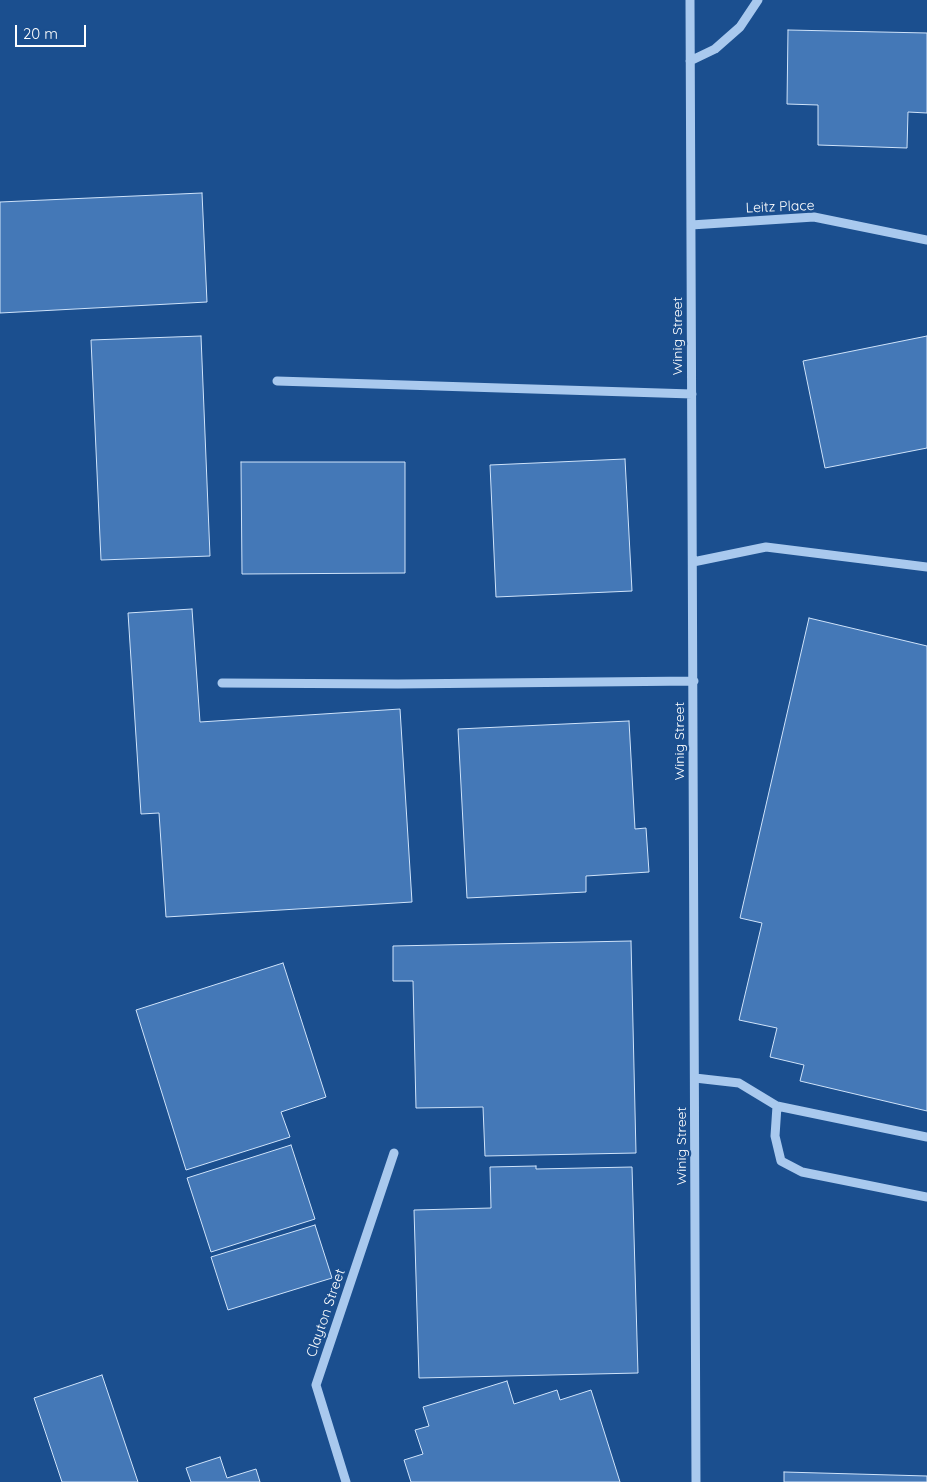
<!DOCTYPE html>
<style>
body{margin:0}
#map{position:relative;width:927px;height:1482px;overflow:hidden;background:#1b4f8f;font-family:Quicksand,sans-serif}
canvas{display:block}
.scale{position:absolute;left:15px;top:25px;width:71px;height:22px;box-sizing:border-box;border:2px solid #fff;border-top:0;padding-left:6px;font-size:15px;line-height:18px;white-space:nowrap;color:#fff;-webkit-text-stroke:4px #1b4f8f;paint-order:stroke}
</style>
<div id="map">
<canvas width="927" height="1482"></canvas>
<div class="scale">20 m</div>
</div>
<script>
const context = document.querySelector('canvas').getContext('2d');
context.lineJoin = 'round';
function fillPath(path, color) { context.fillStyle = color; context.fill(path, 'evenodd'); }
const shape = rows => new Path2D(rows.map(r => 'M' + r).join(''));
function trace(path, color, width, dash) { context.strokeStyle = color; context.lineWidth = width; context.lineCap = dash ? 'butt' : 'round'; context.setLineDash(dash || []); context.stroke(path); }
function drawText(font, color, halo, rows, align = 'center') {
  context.font = font + ' Quicksand,sans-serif'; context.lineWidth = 4.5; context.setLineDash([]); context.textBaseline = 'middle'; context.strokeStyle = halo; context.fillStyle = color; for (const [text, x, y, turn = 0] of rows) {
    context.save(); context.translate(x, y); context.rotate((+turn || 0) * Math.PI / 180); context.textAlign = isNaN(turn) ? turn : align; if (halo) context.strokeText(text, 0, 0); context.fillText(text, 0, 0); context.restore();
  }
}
const building = shape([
 [788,30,927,33,927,113,908,112,907,148,818,145,818,105,787,104,788,30],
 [202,193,207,302,0,313,0,202,202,193],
 [201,336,210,556,101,560,91,340,201,336],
 [927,336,927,448,825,468,803,361,927,336],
 [625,459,632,591,496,597,490,465,625,459],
 [241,462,405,462,405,573,242,574,241,462],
 [192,609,200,722,400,709,412,902,166,917,159,813,141,814,128,613,192,609],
 [809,618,927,646,927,1111,800,1081,804,1065,770,1057,777,1028,739,1020,762,923,740,918,809,618],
 [629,721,635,829,646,828,649,872,586,876,586,892,467,898,458,729,629,721],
 [631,941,636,1153,485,1156,483,1107,416,1108,413,981,393,981,393,946,631,941],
 [283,963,326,1097,281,1112,290,1137,186,1170,136,1010,283,963],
 [291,1145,315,1219,211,1252,187,1178,291,1145],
 [536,1166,536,1169,632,1167,638,1373,419,1378,414,1210,491,1208,490,1167,536,1166],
 [315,1225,332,1278,228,1310,211,1257,315,1225],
 [102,1375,138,1482,62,1482,34,1398,102,1375],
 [507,1381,514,1404,557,1390,560,1400,591,1390,620,1482,411,1482,404,1460,423,1454,415,1430,429,1426,423,1407,507,1381],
 [220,1457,227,1478,256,1469,260,1482,191,1482,186,1468,220,1457],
 [784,1472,927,1476,927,1482,784,1482,784,1472]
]);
fillPath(building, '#4478b7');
trace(building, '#cfe3fa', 1);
trace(shape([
 [690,0,696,1482],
 [690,61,715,49,740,27,758,0],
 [691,225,814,217,927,240],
 [277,381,692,394],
 [693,562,766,547,927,567],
 [222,683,398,684,694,681],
 [695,1078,739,1083,777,1106,927,1137],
 [777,1106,775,1136,781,1161,802,1172,927,1197],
 [346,1482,316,1385,394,1153]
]), '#a9c9ee', 9);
drawText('14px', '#fff', '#1b4f8f', [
 ["Leitz Place",780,207,-2],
 ["Winig Street",678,336,-90],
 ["Winig Street",680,741,-90],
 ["Winig Street",682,1146,-90],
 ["Clayton Street",326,1313,-71]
]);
</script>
